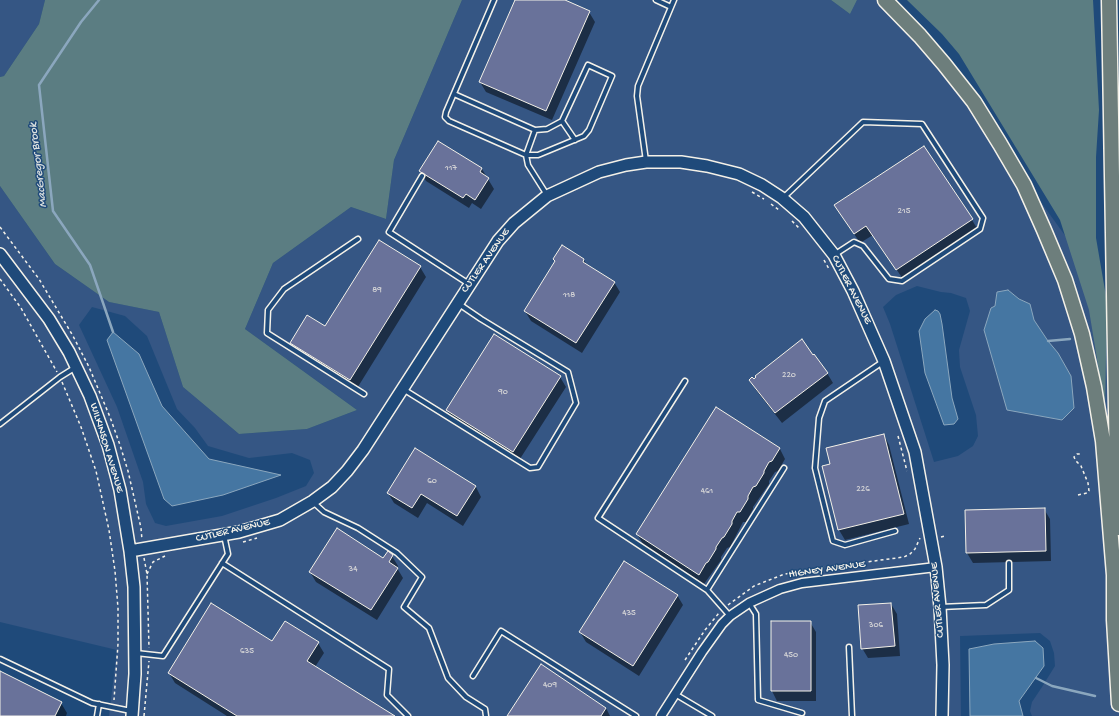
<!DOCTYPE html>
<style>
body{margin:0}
canvas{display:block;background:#1f4a7a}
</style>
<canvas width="1119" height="716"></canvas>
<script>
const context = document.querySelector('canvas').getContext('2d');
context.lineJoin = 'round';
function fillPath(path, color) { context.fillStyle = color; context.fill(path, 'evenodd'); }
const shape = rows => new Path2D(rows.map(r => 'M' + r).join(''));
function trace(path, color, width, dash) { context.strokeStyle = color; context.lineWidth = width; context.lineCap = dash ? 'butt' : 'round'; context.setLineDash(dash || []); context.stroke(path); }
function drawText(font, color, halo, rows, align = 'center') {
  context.font = font + ' "Gochi Hand",sans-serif'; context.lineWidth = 3; context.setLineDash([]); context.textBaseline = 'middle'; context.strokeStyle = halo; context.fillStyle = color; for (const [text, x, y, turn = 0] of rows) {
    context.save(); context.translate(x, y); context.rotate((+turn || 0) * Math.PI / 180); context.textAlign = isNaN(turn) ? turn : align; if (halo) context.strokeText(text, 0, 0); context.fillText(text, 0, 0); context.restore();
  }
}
fillPath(shape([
 [0,0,45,0,39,24,4,76,0,77],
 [462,0,831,0,850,14,857,0,880,0,977,114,1119,310,1119,716,1032,716,1030,711,1032,702,1042,687,1055,666,1054,653,1050,641,1040,633,960,636,961,716,109,716,117,650,0,622,0,186,55,264,109,302,159,312,183,387,239,434,307,429,357,410,245,329,273,263,351,207,386,219,394,160],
 [917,286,941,292,951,293,966,298,970,311,959,350,960,367,976,415,978,436,973,446,958,456,934,462,890,324,883,307,896,295],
 [1008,290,1019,299,1030,304,1034,320,1048,341,1058,353,990,308,995,306,1000,292],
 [92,307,125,316,147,336,177,409,195,428,208,446,249,458,292,453,310,460,314,473,306,486,276,498,222,516,166,526,155,523,146,504,143,482,117,407,79,325]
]), '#355684');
fillPath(shape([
 [45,0,462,0,394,160,386,219,351,207,273,263,245,329,357,410,307,429,239,434,183,387,159,312,109,302,55,264,0,186,0,77,4,76,39,24],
 [831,0,857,0,850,14],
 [907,0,1093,0,1099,110,1096,157,1096,238,1107,302,1105,408,1089,310,1060,220,959,54,942,34]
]), '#5b7d82');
const water = shape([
 [1008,290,1019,299,1030,304,1034,320,1048,341,1058,353,1071,376,1074,408,1062,420,1007,410,984,330,991,308,995,306,997,292,1008,290],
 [935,310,938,311,940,314,942,324,952,398,958,419,954,424,944,425,925,373,919,331,925,319,935,310],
 [113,332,139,354,162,406,209,459,281,475,223,495,172,506,164,499,107,340,113,332],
 [1035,641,1043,648,1044,666,1019,701,1023,716,970,716,969,649,994,644,1035,641]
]);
fillPath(water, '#4576a2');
trace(water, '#8ba7be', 1);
fillPath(shape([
 [516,0,562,0,589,12,595,22,552,120,486,92,480,82],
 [439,142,482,169,494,189,481,209,472,203,469,208,426,181,420,171],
 [842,215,972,220,978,230,903,279,873,235,860,243],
 [379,241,420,267,426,277,356,390,297,353,291,343,325,327],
 [562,246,584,260,587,266,614,282,620,292,582,353,531,321,525,311,556,262],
 [827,373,833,383,782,423,756,390,751,380],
 [560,377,566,387,518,462,453,420,447,410],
 [884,435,889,445,909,524,845,540,839,530,823,467,831,465],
 [415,449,476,487,481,497,463,526,427,503,418,518,394,503,388,493],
 [780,449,785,459,778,471,775,472,769,481,769,484,753,507,753,509,746,522,743,522,730,547,727,548,721,557,721,560,704,584,643,544,637,534],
 [1044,509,1050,519,1051,561,973,563,967,553],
 [392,556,398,566,397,568,403,578,377,620,316,582,310,572,383,560],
 [677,595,683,605,639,676,586,642,580,632],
 [891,604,897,614,900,656,868,658,862,648],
 [810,622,816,632,816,701,777,701,772,691],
 [273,642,318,643,324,653,315,667,393,716,227,716,175,683,169,673],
 [0,672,61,703,67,713,66,716,0,716],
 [606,708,610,716,508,716]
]), '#0007');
trace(shape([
 [99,0,81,22,39,85,53,211,90,265,113,332],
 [1048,341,1070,339],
 [1036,678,1052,686,1095,696]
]), '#8ba7be', 2.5);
const building = shape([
 [515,0,565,0,590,11,546,111,479,82,515,0],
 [438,141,482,168,480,172,489,178,475,200,466,194,463,198,419,171,438,141],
 [924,146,973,219,896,270,866,226,854,234,834,205,924,146],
 [379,240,421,266,350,380,290,343,307,315,325,326,379,240],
 [562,245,584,259,583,262,615,282,576,343,524,311,555,261,553,259,562,245],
 [494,334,561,376,513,452,446,410,494,334],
 [802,339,813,355,814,354,828,373,775,413,749,380,752,377,754,379,756,377,755,376,802,339],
 [716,407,780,448,772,461,769,462,764,471,764,473,756,486,753,487,748,496,748,499,740,512,737,512,732,521,732,524,724,537,722,538,716,547,716,549,708,562,706,563,699,575,636,534,716,407],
 [884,434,904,514,838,530,822,466,830,464,826,448,884,434],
 [415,448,476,486,457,516,421,494,412,508,387,493,415,448],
 [1045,508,1046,551,966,553,965,510,1045,508],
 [337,528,383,558,388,551,393,555,389,562,398,568,371,610,309,572,337,528],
 [624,561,678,595,633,666,579,632,624,561],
 [211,603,272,641,285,621,319,642,307,661,395,716,237,716,168,673,211,603],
 [891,603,895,646,861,649,858,605,891,603],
 [771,621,811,621,811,691,771,691,771,621],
 [541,664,606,708,601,716,507,716,541,664],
 [0,671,62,702,55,716,0,716,0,671]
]);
fillPath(building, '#69729a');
trace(building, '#f4f1e8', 1);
const lane = shape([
 [494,0,446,112,445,117,449,121,526,155,528,165,547,195],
 [656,0,671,7],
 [454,94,535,130,547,129,562,121,588,65,612,76,589,130,584,136,538,155,526,155,535,130],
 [562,121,575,140],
 [646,161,637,96,638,86,674,0],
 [422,176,389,232,469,284],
 [783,198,863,122,922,124,983,218,980,229,902,281,889,279,863,246,854,242,834,255],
 [358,239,284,289,268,310,267,333,364,394],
 [884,361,825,401,819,418,815,468,833,541,845,545,895,531],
 [685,381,598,518,707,590,730,616],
 [403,389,530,468,538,467,576,403,568,372,481,319,459,304],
 [0,424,60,377,76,367],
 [313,502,324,512,358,528,397,553,422,577,404,607,429,628,448,678,466,697,485,709,486,716],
 [222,563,389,669,387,695,408,716],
 [707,590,784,468],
 [749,603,756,614,758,700,802,713],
 [940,607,986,605,1009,590,1009,563],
 [849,647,852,716],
 [136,653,163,656,228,554,224,535],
 [0,659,92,703,131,711],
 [473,676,501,631,636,716],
 [675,694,712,716],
 [97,716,99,704]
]);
const street = shape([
 [661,716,702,652,722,624,730,616,749,603,780,589,802,583,936,567]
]);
const secondary = shape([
 [0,254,49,319,69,352,90,396,108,445,120,490,130,551,134,587,135,674,132,716],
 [130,551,239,532,280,520,313,501,332,487,347,471,363,450,498,241,514,223,547,196,599,172,626,165,646,162,681,162,707,166,739,174,762,185,782,198,804,217,834,255,853,291,884,361,915,452,936,567,940,607,943,665,942,716]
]);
const highway = shape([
 [885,0,920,36,944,64,974,102,1000,144,1024,185,1044,230,1065,280,1082,334,1094,387,1103,441,1114,575,1114,620,1119,704],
 [1109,0,1118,528]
]);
trace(lane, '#f4f1e8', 7);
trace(street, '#f4f1e8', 11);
trace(secondary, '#f4f1e8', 14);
trace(highway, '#f4f1e8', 17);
trace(shape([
 [752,192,764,199],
 [771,204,779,210],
 [792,221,799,228],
 [0,227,39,279,73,336,89,367,110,417,120,445,128,471,141,528,142,540],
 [824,260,829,269],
 [0,279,21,308,57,372],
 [62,382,81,427,96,471,109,530,115,571,118,608,118,644,114,700],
 [898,436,907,471],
 [1078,495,1087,493,1089,491,1088,483,1081,466,1076,461,1074,457,1077,454,1082,454],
 [941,537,945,536],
 [243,542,257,538],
 [144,558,147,574,149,648],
 [147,574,153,562,165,556],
 [728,605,754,586,782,575,798,571,904,557,910,554,915,549,920,538],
 [685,660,705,630,719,613],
 [144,716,149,661]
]), '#f4f1e8', 1.5, [3, 3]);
trace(lane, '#1f4a7a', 4);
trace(street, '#1f4a7a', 8);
trace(secondary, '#1f4a7a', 11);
trace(highway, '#6d7e7c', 14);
drawText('9px', '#d1d1d4', null, [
 ["117",451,169],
 ["215",904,212],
 ["89",377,291],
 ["118",569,296],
 ["220",789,376],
 ["90",503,393],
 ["60",432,482],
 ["226",863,490],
 ["461",707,492],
 ["34",353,570],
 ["435",629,614],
 ["306",876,626],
 ["635",247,652],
 ["450",791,656],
 ["409",550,686]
]);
drawText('11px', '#f4f1e8', '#1f4a7a', [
 ["CUTLER AVENUE",486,261,-55],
 ["CUTLER AVENUE",851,290,63],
 ["WILKINSON AVENUE",106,448,73],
 ["CUTLER AVENUE",233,531,-13],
 ["HIGNEY AVENUE",827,570,-8],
 ["CUTLER AVENUE",938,600,-95]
]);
drawText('italic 12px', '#dadfde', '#1f4a7a', [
 ["MacGregor Brook",39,165,-97]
]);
</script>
